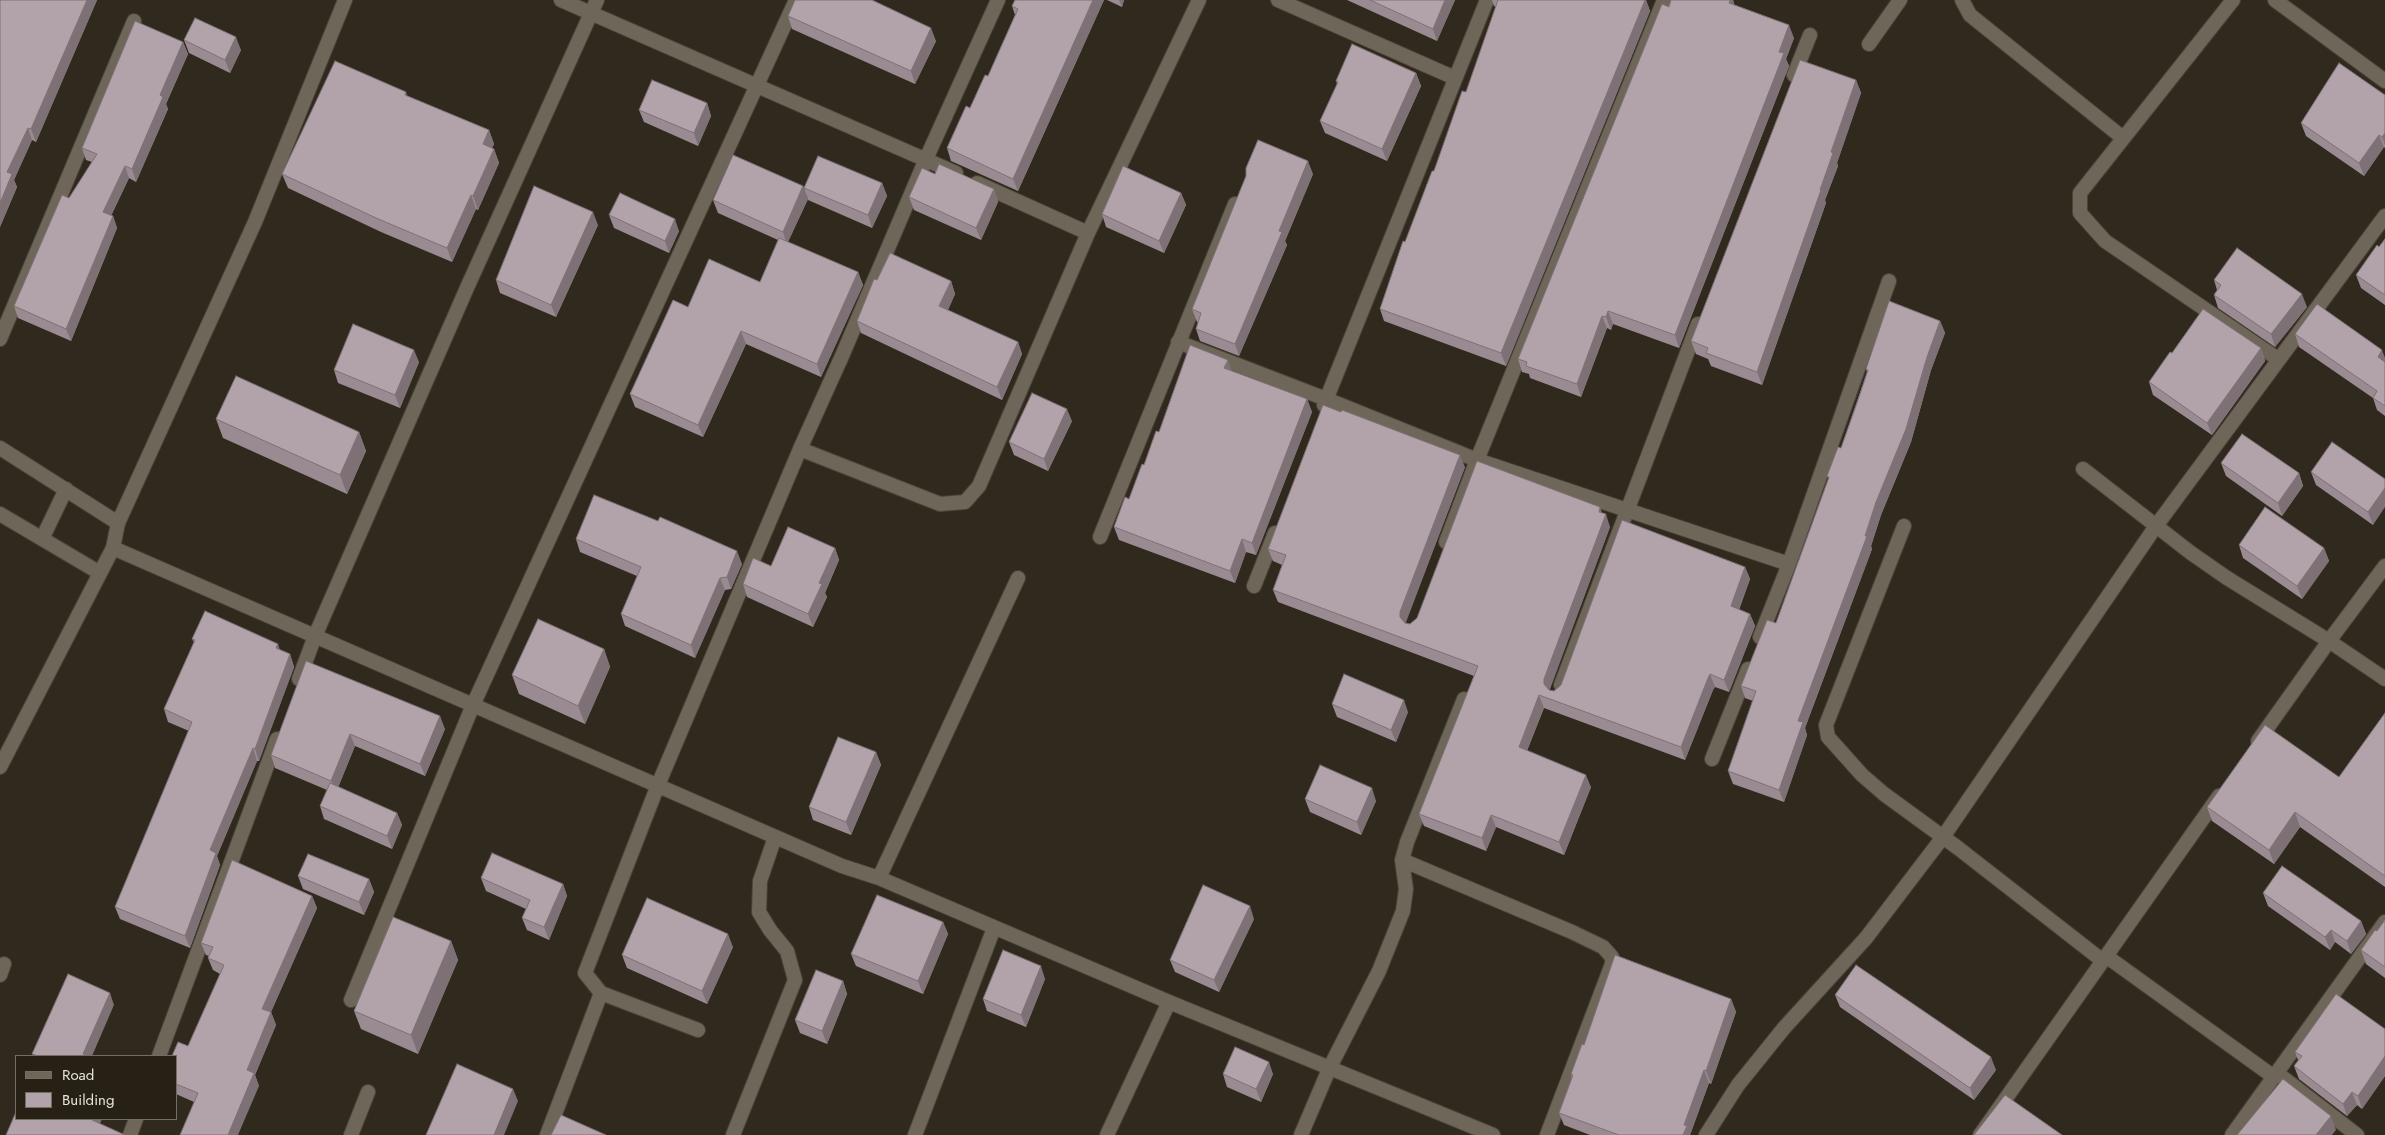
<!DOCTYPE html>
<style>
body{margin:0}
#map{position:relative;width:2385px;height:1135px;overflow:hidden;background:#30291e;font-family:Jost,sans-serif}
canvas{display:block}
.legend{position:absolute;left:15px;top:1055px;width:162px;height:65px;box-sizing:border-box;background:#262015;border:1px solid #736e64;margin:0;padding:6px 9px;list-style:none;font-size:15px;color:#e7e2db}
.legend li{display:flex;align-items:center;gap:10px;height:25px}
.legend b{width:25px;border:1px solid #736e64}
</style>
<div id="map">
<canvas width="2385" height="1135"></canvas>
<ul class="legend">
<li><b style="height:6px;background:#6e6659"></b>Road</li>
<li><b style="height:14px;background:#b2a2a9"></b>Building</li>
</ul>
</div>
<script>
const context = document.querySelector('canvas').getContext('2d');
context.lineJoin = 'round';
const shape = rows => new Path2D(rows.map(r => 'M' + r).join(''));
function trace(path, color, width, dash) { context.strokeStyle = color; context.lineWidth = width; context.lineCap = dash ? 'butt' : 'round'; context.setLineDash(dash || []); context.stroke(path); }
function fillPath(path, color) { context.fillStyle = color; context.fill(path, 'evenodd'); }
const minor = shape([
 [561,0,956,173],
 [1278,0,1455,78],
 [1962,0,1970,15,2123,138],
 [2233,0,2080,193,2080,213,2105,241,2278,359],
 [2275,0,2385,81],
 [1869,44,1900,0],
 [1794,75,1810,35],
 [977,183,1088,233],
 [0,339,134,21],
 [1178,342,1326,399,1477,460,1789,564],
 [1324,405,1487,0],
 [0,448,118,523],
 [800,449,940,504,965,502,979,486,1088,233,1199,0],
 [2083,469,2191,553,2227,578,2329,641,2385,679],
 [0,514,100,573],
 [1904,526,1826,725,1828,737,1862,775,1884,794,1958,848,2103,961],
 [1100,537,1235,204],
 [42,539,66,489],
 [1446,542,1477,460,1664,0],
 [113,548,842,866,879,878,1169,1002,1493,1135],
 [1254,586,1275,533],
 [1760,637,1789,564,1889,281],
 [299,679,315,636,466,290,597,0],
 [1561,685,1698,324],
 [2258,741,2329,641,2385,566],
 [1712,759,1748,669],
 [1402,860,1572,932,1603,947,1612,957,1612,964,1547,1135],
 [879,878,1018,578],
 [2106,956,2274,1077],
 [0,975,4,964],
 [351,1000,473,705,796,0],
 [698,1030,601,993,585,973,658,785,800,449,842,356,926,159,998,0],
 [159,1056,277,739],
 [2277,1073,2357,1135],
 [130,1135,136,1119],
 [351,1135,368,1092],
 [547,1135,601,993],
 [733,1135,795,980,787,951,770,930,759,912,760,881,775,837],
 [915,1135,994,928],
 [1107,1135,1169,1002],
 [1301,1135,1330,1067,1379,971,1403,911,1406,889,1402,860,1407,842,1464,699],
 [1706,1135,1738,1085,1784,1028,1866,938,1943,837,2156,526,2385,216],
 [1980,1135,2219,796],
 [2232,1135,2385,922]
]);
const tertiary = shape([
 [0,767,113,548,118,523,255,222,345,0]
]);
trace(minor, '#4a443b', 16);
trace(tertiary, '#4a443b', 16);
trace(minor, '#6e6659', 14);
trace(tertiary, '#6e6659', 14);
fillPath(shape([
 [0,0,97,0,36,142,32,140,14,180,17,187,0,227],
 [1015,0,1104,0,1018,191,951,161,947,148,988,76,1015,15,1012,6],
 [1107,0,1124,0,1122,7],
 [1347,0,1455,0,1437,41],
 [1492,0,1646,0,1650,11,1506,366,1384,321,1380,309,1405,242,1466,92,1496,7,1494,6],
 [1671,0,1733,0,1734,5,1794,38,1786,59,1789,66,1679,348,1613,324,1611,330,1607,328,1581,397,1530,378,1529,374,1522,372,1518,359],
 [788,16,936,41,915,84,792,29],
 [184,40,241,50,230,73,189,53],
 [183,42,188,54,166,104,168,109,136,182,129,178,111,216,113,216,117,228,71,341,18,318,14,306,69,198,92,162,86,160,82,148],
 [1416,73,1421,86,1387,161,1325,133,1320,121,1337,84,1336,81],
 [1856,80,1861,93,1837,163,1838,166,1825,200,1826,203,1762,385,1711,366,1708,359,1696,354,1691,341],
 [406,92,407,96,489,130,494,144,492,148,494,149,499,163,478,210,476,209,452,262,381,232,288,188,282,174],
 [2385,95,2385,148,2384,147,2364,176,2306,136,2301,123],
 [707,103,711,116,698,146,644,122,639,110],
 [1313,174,1285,241,1287,245,1239,356,1200,341,1196,329,1198,322,1197,322,1192,309],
 [882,183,887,196,872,228,808,200,804,188],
 [803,186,808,199,788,242,858,272,863,285,821,377,746,344,703,437,635,407,630,394,688,307,760,282,778,240,718,213,713,200],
 [994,189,998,202,981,240,914,210,909,197],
 [1181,193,1186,205,1164,253,1106,227,1102,214],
 [609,215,679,231,669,253,614,228],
 [598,225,556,317,500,293,496,280],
 [2385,239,2385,305,2361,288,2356,275],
 [877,280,951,281,955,294,948,310,1018,342,1022,354,1002,400,861,333,857,321],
 [2214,280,2307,307,2275,347,2218,308,2214,295,2217,290],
 [1940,321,1945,333,1931,370,1911,442,1881,515,1871,546,1872,549,1805,728,1807,735,1784,802,1733,784,1728,771,1753,701,1745,698,1741,686,1776,623,1829,479,1827,476,1841,448,1867,372,1866,369],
 [2295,334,2385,358,2385,416,2377,410,2373,398,2299,347],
 [2261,348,2265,361,2212,435,2153,395,2149,382],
 [419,362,400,408,338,383,334,370],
 [1232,371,1307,399,1312,412,1256,555,1246,552,1235,583,1119,540,1114,527,1129,499,1159,432],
 [216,419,359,432,366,451,347,494,223,438],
 [1072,421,1048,471,1014,455,1009,442],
 [2221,463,2299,473,2303,486,2282,516,2226,476],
 [1465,467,1405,623,1410,624,1603,513,1610,527,1549,690,1554,691,1745,567,1750,579,1739,610,1750,614,1755,626,1729,692,1715,687,1713,690,1685,760,1544,708,1527,751,1591,787,1564,855,1496,827,1486,851,1424,826,1419,814,1474,676,1278,602,1273,590,1282,565,1273,561,1268,549],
 [2311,472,2385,479,2373,525,2316,485],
 [576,539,742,564,731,589,725,590,695,658,625,626,621,614,637,576,580,552],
 [2239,545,2324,548,2329,561,2302,599,2243,558],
 [835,548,839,560,825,593,827,597,813,627,747,597,743,584,771,566],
 [192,639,280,650,290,654,294,667,259,761,257,761,217,856,220,865,190,948,120,919,115,907,189,731,168,722,164,709,194,642],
 [604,649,610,667,585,724,519,694,512,675],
 [306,661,445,729,425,776,355,746,338,787,397,813,402,825,392,849,324,819,320,806,327,790,275,768,271,755],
 [1332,704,1408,712,1396,742,1337,717],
 [2385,713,2385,887,2300,827,2274,864,2212,821,2207,807,2339,777],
 [876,752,881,765,851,835,813,820,809,807],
 [1305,799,1376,801,1361,835,1310,812],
 [298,876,369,879,374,892,364,915,303,889],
 [481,878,563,884,567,896,549,940,527,930,522,918,526,909,486,891],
 [2263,893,2361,921,2366,934,2351,954,2335,942,2330,950,2268,906],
 [312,896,317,908,271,1012,276,1025,255,1075,259,1086,194,1102,176,1094,176,1056,188,1046,220,974,213,970,208,958,209,956,206,955,201,943],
 [1254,919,1219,992,1175,972,1170,960],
 [2385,920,2385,978,2366,964,2361,950,2377,931],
 [943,922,948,934,923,994,856,966,851,954],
 [451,941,458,960,418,1054,361,1029,354,1011],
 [733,947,707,1004,627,968,622,955],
 [1045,979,1026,1027,987,1011,983,999],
 [843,981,847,994,827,1044,800,1033,795,1020],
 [1835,995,1996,1070,1974,1100,1840,1007],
 [1731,999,1736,1012,1711,1084,1709,1083,1690,1135,1590,1135,1564,1125,1559,1113,1572,1078,1571,1074,1584,1045],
 [2385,1029,2385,1076,2362,1109,2357,1105,2347,1116,2299,1079,2294,1066,2298,1060,2295,1052],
 [1223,1074,1273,1074,1261,1102,1227,1087]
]), '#998b91');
fillPath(shape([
 [87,0,97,0,36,142,31,129],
 [1093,0,1104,0,1018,191,1013,179],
 [1119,0,1124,0,1122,7],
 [1445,0,1455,0,1437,41,1433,29],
 [1645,0,1646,0,1650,11,1506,366,1501,353],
 [1730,0,1733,0,1736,9,1729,3],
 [1789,25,1794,38,1786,59,1789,66,1679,348,1675,335],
 [931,28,936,41,915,84,911,71],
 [236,37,241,50,230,73,225,60],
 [183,42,188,54,166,104,168,109,136,182,132,169,160,95],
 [1416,73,1421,86,1387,161,1382,149],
 [1856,80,1861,93,1837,163,1838,166,1825,200,1826,203,1762,385,1757,372],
 [707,103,711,116,698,146,694,133],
 [28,128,32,140,14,180,17,187,0,227,0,203,7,172],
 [489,130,494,144,488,158,483,144],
 [2385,133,2385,145,2382,137],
 [2379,135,2384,147,2364,176,2359,163],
 [494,149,499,163,478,210,473,196],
 [1308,161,1313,174,1285,241,1287,245,1239,356,1235,344,1279,231],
 [125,166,129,178,107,224,103,212],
 [882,183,887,196,872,228,868,215],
 [803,186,808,199,787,244,783,232],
 [994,189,998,202,981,240,976,228],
 [1181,193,1186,205,1164,253,1159,241],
 [471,195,476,209,452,262,447,248],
 [593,212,598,225,556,317,551,305],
 [113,216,117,228,71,341,66,329],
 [675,219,679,231,669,253,665,241],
 [858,272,863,285,821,377,817,364],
 [951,281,955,294,944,319,939,306],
 [2302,294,2307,307,2275,347,2271,334],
 [1608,311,1613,324,1611,330,1606,317],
 [1602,316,1607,328,1581,397,1577,384],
 [1940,321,1945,333,1931,370,1911,442,1881,515,1871,546,1872,549,1805,728,1807,735,1784,802,1779,790,1798,721,1865,536,1876,502,1927,357],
 [741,331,746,344,703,437,698,425],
 [1018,342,1022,354,1002,400,997,387],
 [2261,348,2265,361,2212,435,2207,423],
 [414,350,419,362,400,408,395,395],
 [2382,350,2385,358,2385,366,2378,357],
 [1228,360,1232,372,1224,368],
 [1307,399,1312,412,1256,555,1252,543],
 [1067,409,1072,421,1048,471,1044,459],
 [359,432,366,451,347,494,340,475],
 [1460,455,1465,467,1405,625,1400,617,1400,612],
 [2299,473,2303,486,2282,516,2278,503],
 [2385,488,2385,507,2373,525,2368,512],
 [1600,507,1604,518,1606,514,1610,527,1549,692,1544,684,1544,679],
 [1242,539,1246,552,1235,583,1230,571],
 [835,548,839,560,825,593,827,597,813,627,808,614,819,583],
 [2324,548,2329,561,2302,599,2297,586],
 [737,551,742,564,731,589,727,577],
 [1745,567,1750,579,1735,619,1731,606],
 [720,578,725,590,695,658,691,645],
 [1750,614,1755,626,1729,692,1724,680],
 [278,644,282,656,276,648],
 [604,649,610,667,585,724,578,706],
 [290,654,294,667,259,761,255,749],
 [1710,674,1715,687,1713,690,1685,760,1681,747,1708,678],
 [1539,695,1544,708,1523,760,1519,747],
 [1404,700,1408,712,1396,742,1391,730],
 [440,716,445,729,425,776,420,764],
 [350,734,355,746,336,793,331,781],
 [253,748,257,761,217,856,220,865,190,948,185,936,210,850],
 [876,752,881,765,851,835,846,822],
 [1586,775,1591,787,1564,855,1559,842],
 [1372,788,1376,801,1361,835,1357,822],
 [2295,812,2300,827,2274,864,2269,850],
 [397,813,402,825,392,849,387,836],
 [1491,815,1496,827,1486,851,1482,838],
 [369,879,374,892,364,915,359,902],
 [563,884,567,896,549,940,544,927],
 [312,896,317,908,267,1021,262,1009],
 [1250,906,1254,919,1219,992,1214,980],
 [2361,921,2366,934,2351,954,2347,941],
 [943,922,948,934,923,994,918,981],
 [2331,930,2335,942,2330,950,2325,937],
 [728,934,733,947,707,1004,702,991],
 [451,941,458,960,418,1054,411,1035],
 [1041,966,1045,979,1026,1027,1021,1015],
 [843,981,847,994,827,1044,822,1031],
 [110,993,114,1005,92,1056,83,1056,83,1054],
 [1731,999,1736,1012,1711,1084,1706,1071],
 [271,1012,276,1025,255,1075,259,1086,238,1135,228,1135,247,1070],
 [2385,1056,2385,1076,2362,1109,2358,1096],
 [1991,1057,1996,1070,1974,1100,1970,1088],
 [1269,1062,1273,1074,1261,1102,1256,1089],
 [1704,1070,1709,1083,1690,1135,1683,1135,1684,1125],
 [513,1089,518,1101,504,1135,494,1135],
 [2352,1092,2357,1105,2347,1116,2343,1104],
 [2331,1116,2336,1130,2332,1135,2316,1135],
 [92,1119,102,1119,96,1133,92,1120]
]), '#7d7176');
const building = shape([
 [0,0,87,0,31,129,28,128,7,172,12,174,0,203,0,0],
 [795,0,872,0,931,28,911,71,788,16,795,0],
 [1015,0,1093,0,1013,179,947,148,966,106,970,108,985,75,988,76,1018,9,1012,6,1015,0],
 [1370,0,1445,0,1433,29,1370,0],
 [1498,0,1645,0,1501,353,1380,309,1403,241,1405,242,1432,171,1434,171,1462,91,1466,92,1498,0],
 [1671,0,1730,0,1729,3,1789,25,1779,52,1784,53,1675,335,1608,311,1606,317,1602,316,1577,384,1526,366,1527,362,1518,359,1662,4,1669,7,1671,0],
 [195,18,236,37,225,60,184,40,195,18],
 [135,21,183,42,160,95,163,97,132,169,125,166,103,212,113,216,66,329,14,306,62,195,69,198,97,154,82,148,135,21],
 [1352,44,1416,73,1382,149,1320,121,1338,82,1336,81,1352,44],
 [1800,60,1856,80,1831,152,1833,153,1820,190,1821,190,1757,372,1706,353,1708,348,1691,341,1800,60],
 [335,61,406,92,405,95,489,130,483,144,494,149,473,196,471,195,447,248,376,218,282,174,335,61],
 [2339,63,2385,95,2385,133,2382,137,2379,135,2359,163,2301,123,2339,63],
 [652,80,707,103,694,133,639,110,652,80],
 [1258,140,1308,161,1279,231,1282,232,1235,344,1196,329,1201,313,1192,309,1246,176,1246,168,1258,140],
 [733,155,803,186,783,232,713,200,733,155],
 [818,156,882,183,868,215,804,188,818,156],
 [939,164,994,189,976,228,909,197,922,168,935,174,939,164],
 [1123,166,1181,193,1159,241,1102,214,1123,166],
 [534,186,593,212,551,305,496,280,534,186],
 [620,193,675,219,665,241,609,215,620,193],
 [779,238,858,272,817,364,741,331,698,425,630,394,673,300,688,307,709,259,760,282,779,238],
 [2385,239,2385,295,2356,275,2377,245,2379,247,2385,239],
 [2237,248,2302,294,2271,334,2214,295,2221,285,2214,280,2237,248],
 [890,253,951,281,939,306,1018,342,997,387,857,321,874,279,877,280,890,253],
 [1889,301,1940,321,1927,357,1906,429,1876,502,1865,536,1867,536,1798,721,1803,722,1779,790,1728,771,1756,691,1741,686,1767,620,1776,623,1829,477,1827,476,1838,447,1841,448,1857,403,1868,370,1866,369,1889,301],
 [2317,304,2382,350,2378,357,2385,362,2385,406,2373,398,2377,391,2295,334,2317,304],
 [2203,309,2261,348,2207,423,2149,382,2170,352,2172,353,2203,309],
 [353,324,414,350,395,395,334,370,353,324],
 [1190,345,1228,360,1224,368,1307,399,1252,543,1242,539,1230,571,1114,527,1125,497,1129,499,1142,464,1144,465,1156,431,1159,432,1190,345],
 [236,376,359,432,340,475,216,419,236,376],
 [1032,393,1067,409,1044,459,1009,442,1032,393],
 [1323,405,1341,412,1342,410,1460,455,1400,612,1400,617,1405,623,1410,624,1417,618,1477,461,1600,507,1599,512,1606,514,1544,679,1544,684,1549,690,1554,691,1561,685,1622,520,1745,567,1731,606,1750,614,1724,680,1710,674,1708,678,1681,747,1539,695,1519,747,1586,775,1559,842,1491,815,1482,838,1419,814,1478,666,1273,590,1286,555,1268,549,1323,405],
 [2242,434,2299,473,2278,503,2221,463,2242,434],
 [2332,442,2385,479,2385,488,2368,512,2311,472,2332,442],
 [594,495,658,521,660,517,737,551,727,577,720,578,691,645,621,614,641,567,576,539,594,495],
 [2265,507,2324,548,2297,586,2239,545,2265,507],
 [788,527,835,548,819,583,822,584,808,614,743,584,753,558,771,566,788,527],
 [205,611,278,644,276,648,290,654,255,749,253,748,210,850,216,853,185,936,115,907,192,722,164,709,195,640,192,639,205,611],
 [538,619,604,649,578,706,512,675,538,619],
 [306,661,440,716,420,764,350,734,331,781,271,755,306,661],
 [1344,674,1404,700,1391,730,1332,704,1344,674],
 [2385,713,2385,876,2295,812,2269,850,2207,807,2265,725,2339,777,2385,713],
 [838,737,876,752,846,822,809,807,838,737],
 [1320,765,1372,788,1357,822,1305,799,1320,765],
 [330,783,397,813,387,836,320,806,330,783],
 [492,853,563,884,544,927,522,918,530,900,481,878,492,853],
 [308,854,369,879,359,902,298,876,308,854],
 [232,860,312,896,262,1009,271,1012,247,1070,254,1073,228,1135,180,1135,198,1093,176,1084,176,1056,172,1056,178,1042,188,1046,224,965,208,958,213,947,201,943,232,860],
 [2282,866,2361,921,2347,941,2331,930,2325,937,2263,893,2282,866],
 [1203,885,1250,906,1214,980,1170,960,1203,885],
 [877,895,943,922,918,981,851,954,877,895],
 [647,898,728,934,702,991,622,955,647,898],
 [393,917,451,941,411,1035,354,1011,393,917],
 [2385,920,2385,967,2361,950,2375,930,2377,931,2385,920],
 [1003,950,1041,966,1021,1015,983,999,1003,950],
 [1615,955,1731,999,1706,1071,1704,1070,1684,1125,1687,1126,1683,1135,1619,1135,1559,1113,1573,1075,1571,1074,1582,1044,1584,1045,1615,955],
 [1856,965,1991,1057,1970,1088,1835,995,1856,965],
 [816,970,843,981,822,1031,795,1020,816,970],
 [68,974,110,993,83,1054,88,1056,38,1056,32,1054,68,974],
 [2336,994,2385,1029,2385,1056,2358,1096,2352,1092,2343,1104,2294,1066,2302,1056,2295,1052,2336,994],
 [1235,1047,1269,1062,1256,1089,1223,1074,1235,1047],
 [457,1064,513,1089,494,1135,426,1135,457,1064],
 [2283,1079,2331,1116,2316,1135,2237,1135,2283,1079],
 [2005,1095,2062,1135,1974,1135,2005,1095],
 [16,1112,16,1119,92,1119,92,1120,125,1135,6,1135,16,1112],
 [561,1115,606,1135,551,1135,561,1115]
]);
fillPath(building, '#b2a2a9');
trace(building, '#7d7176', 1);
</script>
